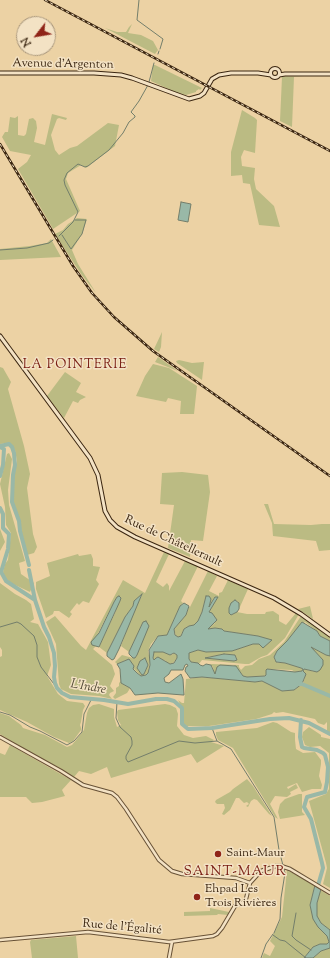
<!DOCTYPE html>
<meta charset="utf-8">
<style>
body{margin:0}
#map{position:relative;width:330px;height:958px;overflow:hidden;background:#ecd2a4;font-family:"Sorts Mill Goudy",serif}
canvas{display:block}
.north{position:absolute;left:16px;top:16px;width:40px;height:40px;box-sizing:border-box;background:#f3e2c4;border:1px solid #a9977c;border-radius:50%;rotate:239deg;font-size:11px;font-weight:700;line-height:16px;text-align:center;color:#3b2611}
.north::after{content:'';display:block;margin:auto;width:14px;height:18px;background:#8f2418;clip-path:polygon(50% 0,100% 100%,50% 72%,0 100%)}
</style>
<div id="map">
<canvas width="330" height="958"></canvas>
<div class="north">N</div>
</div>
<script>
const context = document.querySelector('canvas').getContext('2d');
context.lineJoin = 'round';
function fillPath(path, color) { context.fillStyle = color; context.fill(path, 'evenodd'); }
const shape = rows => new Path2D(rows.map(r => 'M' + r).join(''));
function trace(path, color, width, dash) { context.strokeStyle = color; context.lineWidth = width; context.lineCap = dash ? 'butt' : 'round'; context.setLineDash(dash || []); context.stroke(path); }
function drawText(font, color, halo, rows, align = 'center') {
  context.font = font + ' "Sorts Mill Goudy",serif'; context.lineWidth = 3; context.setLineDash([]); context.textBaseline = 'middle'; context.strokeStyle = halo; context.fillStyle = color; for (const [text, x, y, turn = 0] of rows) {
    context.save(); context.translate(x, y); context.rotate((+turn || 0) * Math.PI / 180); context.textAlign = isNaN(turn) ? turn : align; if (halo) context.strokeText(text, 0, 0); context.fillText(text, 0, 0); context.restore();
  }
}
fillPath(shape([
 [132,24,128,33,141,35,153,41,158,50,155,54,105,28,117,32,126,32,129,27],
 [153,65,155,65,202,88,200,90,199,89,196,91,196,92,186,95,175,92,151,81],
 [282,76,304,77,294,77,292,127,280,121,282,77,281,78],
 [242,110,255,118,257,120,255,153,244,150,241,157,242,166,255,168,254,179,256,189,274,206,280,227,259,225,250,184,243,183,242,175,231,176,231,152],
 [52,114,67,118,66,120,59,118,57,119,51,135,55,150,59,155,70,148,77,146,108,123,119,125,115,146,86,168,81,165,68,173,66,179,80,211,53,229,18,169,27,162,31,155,10,151,2,137,5,132,8,132,10,117,15,118,18,116,18,135,24,136,26,134,29,119,33,118,36,121,37,128,34,142,45,145],
 [77,218,87,219,82,234,72,250,78,264,96,293,81,274,55,234,63,230,68,224],
 [51,239,61,257,0,260,0,249,30,246,47,243],
 [162,332,161,347,159,352,154,349],
 [158,357,178,371,155,362],
 [179,360,192,363,204,362,202,380,177,363,176,361],
 [153,364,169,368,197,386,194,414,180,414,181,401,168,398,166,402,136,396,145,376],
 [0,367,3,368,11,382,8,389,24,446,30,474,27,488,33,534,37,547,34,553,27,555,19,520,13,502,14,473,17,461,15,450,11,444,8,443,0,444],
 [65,372,81,383,76,392,86,397,80,400,78,403,73,401,64,418,47,396],
 [9,453,12,459,8,490,9,505,25,561,19,563,21,574,34,583,30,592,11,583,5,578,3,572,5,564,8,560,11,533,6,525,5,507,0,484,7,454],
 [182,472,208,475,210,492,203,541,191,540,190,557,168,548,174,505,160,504,162,473],
 [264,504,268,504,274,524,311,525,322,524,330,524,330,550,319,551,316,541,273,536,272,523],
 [0,529,5,542,0,551],
 [164,552,169,554,156,582,163,587,167,583,169,586,169,591,185,561,198,566,181,601,183,603,180,606,167,635,158,636,151,644,148,651,150,660,148,673,144,676,141,676,133,668,134,666,126,660,117,664,115,662,122,655,133,658,135,658,137,655,143,622,129,652,121,646,134,610,142,595,134,601,133,606,125,617,107,653,99,647,115,613,119,596,117,597,114,602,92,645,96,646,93,649,112,665,115,674,110,686,114,691,110,693,109,695,112,699,99,696,71,694,61,689,59,684,56,644,46,622,55,616,81,646,86,650,123,580,145,593],
 [145,658,148,665,144,674,142,675,137,668,140,661],
 [78,554,79,556,91,554,93,559,93,566,100,567,96,580,99,584,89,603,83,601,79,605,77,603,70,612,72,614,69,618,59,611,54,611,53,614,46,618,36,589,36,582,50,576,47,563],
 [208,571,217,576,209,591,219,596,219,593,222,592,228,580,248,589,239,609,238,601,230,605,229,610,231,615,237,612,247,614,265,614,266,612,273,611,279,615,279,621,286,625,296,613,299,614,285,638,267,655,261,657,249,664,245,664,202,660,199,664,191,662,189,659,189,653,198,650,206,652,232,651,253,644,259,644,265,646,271,640,258,636,224,631,222,629,215,628,208,629,215,623,209,612,217,597,213,599,209,608,210,601,206,596,202,612,198,621,194,626,189,626,184,629,180,637,176,636,174,629,186,615,189,607,190,607],
 [224,654,235,655,237,659,234,661,214,659,208,657],
 [0,583,15,594,26,600,31,604,34,619,30,622,38,624,48,642,51,665,47,676,58,694,67,701,83,703,85,706,83,710,81,722,80,725,81,728,81,730,73,741,69,743,54,737,27,722,0,710,0,657,2,656,2,650,0,647],
 [310,606,313,619,298,609],
 [301,616,330,638,330,641,320,636,317,631,305,622,277,651,274,657,275,661,278,663,285,663,301,668,303,669,302,671,295,672,292,670,269,669,266,670,266,675,264,676,247,677,243,676,238,669,233,665,220,665,216,669,216,674,214,674,213,667,211,665,211,664,239,665,239,667,241,670,245,666,252,665,259,659,270,655,284,642],
 [311,647,326,655,330,656,330,733,327,732,327,722,324,725,318,723,315,719,283,712,276,713,274,712,272,714,256,719,209,726,187,726,184,724,183,721,184,712,178,700,182,703,184,703,186,679,202,677,255,682,262,681,282,691,294,690,303,684,305,677,303,671,304,669,315,672,323,660,311,648],
 [154,652,163,652,168,654,172,655,174,653,177,655,177,658,174,662,170,664,166,662,165,660,162,660,157,657,154,660,153,658],
 [121,681,121,683,130,688,129,690,127,693,115,699,113,697,116,693,116,688,119,686,119,683],
 [99,704,114,709,114,717,117,727,121,725,118,720,117,712,118,710,165,704,170,705,176,708,178,714,177,726,184,735,193,738,206,736,214,740,211,742,224,746,197,763,191,754,111,778,107,767,91,774,79,771,74,777,60,768,38,757,0,734,0,713,9,716,21,725,23,728,45,735,67,747,72,745,84,730,87,713,89,708,93,705],
 [273,722,277,723,291,732,295,733,295,740,296,749,303,753,315,752,321,760,321,764,319,776,322,785,321,789,312,789,302,792,297,783,287,787,288,789,296,784,298,788,290,792,291,794,287,797,275,796,270,804,278,819,275,817,233,748,218,740,216,735,216,732,257,728],
 [309,727,321,735,321,737,330,739,330,888,323,884,327,868,326,863,309,801,326,794,329,789,329,753,320,746,310,747,305,745,302,737,303,732],
 [10,745,71,780,62,790,65,796,42,802,32,803,26,797,0,797,0,753,5,755],
 [247,779,253,786,272,816,269,814,257,800,254,799,251,801,248,807,246,806,249,804,247,802,244,803,239,798,236,798,230,810,224,815,222,814,225,808,224,804,217,804,215,802,216,800,230,792,233,789],
 [299,794,302,794,302,812,305,815,280,819,278,812,280,804,285,799],
 [287,870,315,885,310,905,318,927,327,936,329,942,327,944,320,944,313,947,304,958,262,958,264,953,270,956,275,946,270,941,282,917],
 [320,890,330,896,330,930,321,923,317,916,317,903],
 [210,908,229,912,228,915,218,914,217,915,184,916,184,912,210,911],
 [76,936,78,958,32,958,30,942,31,940],
 [330,948,330,958,313,958,321,951]
]), '#bbbb83');
const water = shape([
 [181,202,191,204,188,222,178,220,181,202],
 [142,594,119,649,114,659,112,660,107,656,107,653,125,617,133,606,134,601,142,594],
 [119,596,121,598,120,601,99,647,92,645,91,642,99,633,114,602,117,597,119,596],
 [206,596,209,596,211,599,209,607,213,600,215,597,218,597,209,612,212,613,217,620,208,629,215,628,222,629,224,631,258,636,272,640,263,648,259,644,253,644,232,651,206,652,198,650,189,653,189,659,191,662,198,663,200,665,203,666,206,664,211,665,215,674,217,667,220,665,236,666,243,676,247,677,265,676,266,675,266,670,267,669,295,672,302,671,303,669,301,668,285,663,276,662,274,657,277,651,287,641,302,622,317,631,320,636,330,641,330,656,326,655,311,647,323,660,323,665,320,670,317,672,304,669,303,671,306,674,302,684,294,690,282,691,262,681,255,682,202,677,190,678,185,671,186,667,188,666,187,664,185,665,183,670,171,670,169,674,164,678,165,682,169,683,181,674,183,679,184,695,183,695,158,693,135,695,130,688,121,683,120,669,117,664,129,659,134,666,133,669,137,673,141,676,146,675,148,673,150,665,149,650,158,636,167,635,180,606,184,603,189,606,186,615,174,629,175,635,178,637,181,636,184,629,189,626,194,625,198,621,202,612,206,596],
 [154,652,163,652,170,655,174,653,177,655,177,658,174,663,170,664,158,657,156,658,154,660,153,658,154,652],
 [235,600,239,603,239,609,237,612,231,615,229,613,229,608,231,603,235,600],
 [146,621,149,626,137,655,135,658,133,658,129,654,129,652,143,622,146,621],
 [224,654,235,655,237,660,234,661,205,658,224,654],
 [145,658,148,665,144,674,142,675,137,668,140,661,145,658],
 [315,885,321,889,317,903,317,916,321,923,330,930,330,948,321,951,313,958,304,958,313,947,320,944,327,944,329,942,327,936,318,927,313,919,310,905,315,885]
]);
fillPath(water, '#99b8a7');
trace(water, '#737e6b', 1);
trace(shape([
 [139,0,137,20,163,39,160,49],
 [158,54,159,51],
 [149,82,154,63],
 [62,235,71,249,82,234,86,220,75,220],
 [59,236,73,222,78,212,65,185,64,180,67,173,78,164,85,167,88,166,109,150,123,133,129,122,135,117,135,116,131,112,139,101,148,85],
 [0,250,27,248,49,243,53,240],
 [0,627,17,622,21,624,34,636,37,645,37,657,41,667,57,688],
 [117,702,116,718,120,727,131,737,132,741,132,745,126,756,126,759,128,762,179,741,195,743,217,741,212,728],
 [0,712,10,715,30,727,40,731,67,745,74,741,82,732,84,714,91,700],
 [217,741,231,749,274,817,279,850,285,873,281,898,280,919,274,933],
 [296,913,292,936,296,940,311,950],
 [273,935,280,940,285,941,306,958],
 [261,958,266,944,273,934]
]), '#737e6b', 1);
trace(shape([
 [0,446,9,444,12,447,14,453,15,465,13,475,12,502,19,521,20,531,29,565],
 [0,447,4,449,3,465,0,476],
 [0,508,3,514,3,528,9,534,8,549,1,572,6,581,35,600,44,627,49,637,54,653,55,666,54,677,55,683,57,688,62,693,70,697,104,700,128,704,156,699,167,699,174,701,182,708,182,724,188,729,212,728,270,719,289,718,309,723,330,734],
 [29,570,35,600],
 [298,684,302,684,330,696],
 [301,720,300,737,302,747,304,748,317,750,323,753,325,755,328,767,327,782,325,792,307,797,304,807,311,819,322,863,323,868,317,889]
]), '#99b8a7', 4);
const tertiary = shape([
 [0,737,61,771,83,785,112,793,117,797,126,809,159,860,172,871,182,874,236,878,250,883],
 [0,940,88,932,169,942,213,936,217,934,222,928,235,906,244,902,246,899,250,883,261,871,276,866,281,866,290,869,330,893],
 [169,958,172,942]
]);
const secondary = shape([
 '270.5 73a4.5 4.5 0 1 1 9 0a4.5 4.5 0 1 1-9 0Z',
 [0,73,94,73,121,75,132,78,189,99,200,96,204,93,212,79,219,75,231,73,258,73,271,75],
 [279,75,285,74,330,74],
 [0,336,90,458,98,475,105,511,110,520,117,527,135,537,274,598,301,614,330,635]
]);
trace(tertiary, '#675136', 4.5);
trace(secondary, '#3b2611', 5);
trace(tertiary, '#f3e2c4', 2.5);
trace(secondary, '#f3e2c4', 3);
const rail = shape([
 [45,0,330,151],
 [0,144,73,266,92,293,114,317,153,351,330,476]
]);
trace(rail, '#3b2611', 2.5);
trace(rail, '#f3e2c4', 1, [3]);
for (const [x, y, r, color] of [
 [218,854,4,"#8f2418"],
 [197,897,4,"#8f2418"]
]) { const dot = new Path2D(); dot.arc(x, y, r, 0, 2 * Math.PI); context.fillStyle = color; context.fill(dot); trace(dot, '#f3e2c4', 1.5); }
drawText('12px', '#3b2611', '#f3e2c4', [
 ["Avenue d'Argenton",63,65,1],
 ["Rue de Châtellerault",173,542,25],
 ["Rue de l'Égalité",122,928,5]
]);
drawText('12px', '#3b2611', '#f3e2c4', [
 ["Saint-Maur",226,854],
 ["Ehpad Les",205,890],
 ["Trois Rivières",205,904]
], 'left');
context.letterSpacing = '1px';
drawText('13px', '#7a1f14', '#f3e2c4', [
 ["LA POINTERIE",75,366]
]);
context.letterSpacing = '0px';
drawText('italic 13px', '#524a36', '#f3e2c4', [
 ["L'Indre",88,688,10]
]);
context.letterSpacing = '1px';
drawText('14px', '#7a1f14', '#f3e2c4', [
 ["SAINT-MAUR",235,873]
]);
context.letterSpacing = '0px';
</script>
